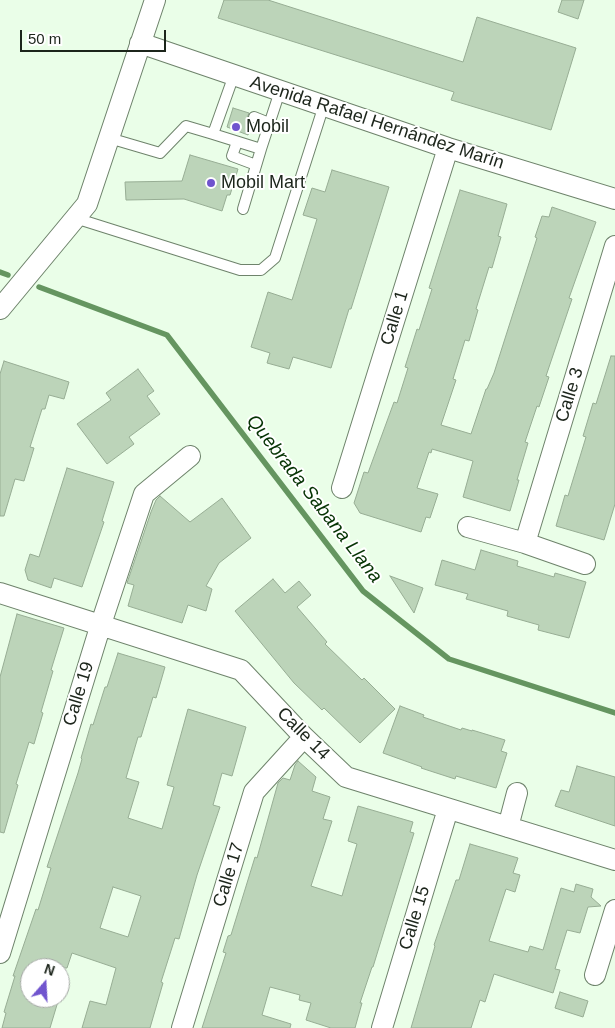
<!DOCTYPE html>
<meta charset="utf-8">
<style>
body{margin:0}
#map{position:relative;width:615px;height:1028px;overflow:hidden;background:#eafee8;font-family:Arial,sans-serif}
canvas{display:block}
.north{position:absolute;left:20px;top:958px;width:50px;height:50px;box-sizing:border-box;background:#fff;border:1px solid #a4a8a4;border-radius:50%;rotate:19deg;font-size:14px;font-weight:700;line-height:20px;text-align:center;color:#1c251b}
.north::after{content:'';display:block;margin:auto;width:18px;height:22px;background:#7054ce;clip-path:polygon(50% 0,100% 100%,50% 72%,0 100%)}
.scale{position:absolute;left:20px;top:30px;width:146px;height:22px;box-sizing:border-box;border:2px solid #1c251b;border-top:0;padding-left:6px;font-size:15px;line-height:18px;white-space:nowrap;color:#1c251b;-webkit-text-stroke:4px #fff;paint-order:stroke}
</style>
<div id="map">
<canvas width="615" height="1028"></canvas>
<div class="north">N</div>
<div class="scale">50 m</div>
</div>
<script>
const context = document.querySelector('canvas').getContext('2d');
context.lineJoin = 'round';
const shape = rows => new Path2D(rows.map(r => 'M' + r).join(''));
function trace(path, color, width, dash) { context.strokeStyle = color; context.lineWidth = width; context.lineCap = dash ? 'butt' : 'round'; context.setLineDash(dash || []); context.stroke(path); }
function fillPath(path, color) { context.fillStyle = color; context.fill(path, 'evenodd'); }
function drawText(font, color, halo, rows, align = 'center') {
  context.font = font + ' Arial,sans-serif'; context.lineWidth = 4; context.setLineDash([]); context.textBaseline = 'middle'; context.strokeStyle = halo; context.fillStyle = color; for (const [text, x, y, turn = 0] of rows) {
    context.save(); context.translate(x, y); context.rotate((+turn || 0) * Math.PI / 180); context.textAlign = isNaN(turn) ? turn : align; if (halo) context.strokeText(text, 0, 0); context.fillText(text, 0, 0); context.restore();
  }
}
trace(shape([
 [0,272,8,275],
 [39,287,167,335,363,591,449,659,615,713]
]), '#659560', 5.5);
const building = shape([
 [224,0,268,0,463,62,477,17,576,48,551,130,451,100,454,92,218,18,224,0],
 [562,0,584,0,578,19,558,12,562,0],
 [233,108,249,113,247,118,252,124,248,135,227,127,233,108],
 [190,155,238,169,230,195,227,195,222,211,184,199,126,200,125,182,182,181,190,155],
 [332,170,389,187,351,309,349,309,331,368,293,357,289,369,267,363,270,353,251,347,268,292,292,300,317,219,303,215,312,188,325,192,332,170],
 [460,190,507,204,498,236,501,237,492,268,489,267,476,309,478,310,469,341,465,340,453,379,456,380,441,425,471,434,486,389,487,389,494,373,537,238,535,237,542,216,549,217,552,207,596,222,569,298,572,299,546,376,549,377,539,407,537,406,525,442,528,443,517,480,519,480,510,511,463,497,473,461,432,449,431,453,429,452,417,488,438,494,430,518,426,517,421,532,360,513,354,503,364,472,368,473,394,402,397,403,408,368,405,367,417,329,419,330,432,289,429,288,460,190],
 [611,356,615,356,615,504,604,540,556,526,565,495,568,496,586,437,583,436,593,403,596,404,611,356],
 [4,361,69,382,64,399,49,395,45,409,42,409,30,447,34,448,24,481,15,479,4,516,0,516,0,374,4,361],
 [138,369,154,391,147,396,160,414,129,437,134,444,107,464,77,424,111,400,106,393,138,369],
 [67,468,114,482,102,521,104,522,82,587,54,578,51,588,28,580,25,570,30,554,39,557,67,468],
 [160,496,190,522,222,498,251,538,219,563,206,586,212,589,206,611,188,605,182,623,128,606,134,585,127,583,151,512,156,500,160,496],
 [481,550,518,561,517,566,554,577,555,573,586,582,569,638,538,630,539,625,507,616,508,611,466,599,468,594,435,585,442,560,475,570,481,550],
 [390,576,423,588,414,613,390,576],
 [273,579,285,593,299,581,311,595,297,607,327,642,325,644,362,680,364,678,395,709,360,743,324,708,322,710,294,683,235,611,273,579],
 [17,614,64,628,51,670,53,671,41,712,43,713,34,744,29,742,16,784,18,785,4,833,0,832,0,677,17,614],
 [118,653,165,667,156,698,153,697,141,737,138,737,126,778,139,782,128,818,162,829,174,787,167,785,188,709,246,727,232,776,222,773,213,805,220,807,197,875,179,939,175,938,161,982,163,983,150,1028,82,1028,90,1001,106,1005,116,968,72,953,67,968,30,968,30,998,59,998,50,1028,2,1028,6,1013,4,1012,15,976,13,976,36,909,38,910,51,868,47,867,78,773,82,759,81,758,91,724,93,725,105,687,107,687,118,653],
 [113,887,141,896,128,937,100,928,113,887],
 [400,706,424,715,423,717,461,730,462,728,472,731,472,730,505,740,501,751,507,753,496,788,456,776,455,779,421,768,422,767,383,753,400,706],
 [298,761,316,777,312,791,330,797,323,819,332,821,311,886,342,896,357,844,348,841,358,806,413,822,410,832,414,833,373,967,372,967,360,1003,362,1003,355,1028,331,1028,306,1020,311,1003,299,1000,300,995,270,987,262,1015,291,1024,290,1028,202,1028,226,953,223,952,228,936,231,935,255,857,257,858,278,783,283,778,290,780,295,765,298,761],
 [577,766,615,777,615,826,555,806,561,790,569,792,577,766],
 [470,844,518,858,513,873,520,875,515,892,506,889,489,941,528,952,530,946,543,950,561,888,574,892,576,884,593,889,591,897,601,906,588,907,580,933,567,930,555,969,560,970,553,993,494,974,485,1002,480,1000,471,1028,411,1028,435,946,434,945,456,880,459,880,470,844],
 [560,992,588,1001,583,1017,555,1008,560,992]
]);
fillPath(building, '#bcd4b9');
trace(building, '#97ad94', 1);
const lane = shape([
 [254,117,269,123],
 [213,134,261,149,280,91],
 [109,138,160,153,186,126,213,134,234,75],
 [237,142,232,156,256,165],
 [243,209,261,149],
 [75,218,240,270,261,270,275,258,324,105]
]);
const street = shape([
 [140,43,448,148,615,199],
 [0,309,87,204,155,0],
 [342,488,448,148],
 [468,527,525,543,585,564],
 [525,543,615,246],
 [0,593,241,670,304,737,346,777,615,860],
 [508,827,517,793],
 [0,953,101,624,144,494,190,456],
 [595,975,615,910],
 [182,1028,254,792,304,737],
 [382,1028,448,809]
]);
trace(lane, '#6e836b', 12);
trace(street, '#6e836b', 22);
trace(lane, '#fff', 10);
trace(street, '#fff', 20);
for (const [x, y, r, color] of [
 [236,127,5,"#7054ce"],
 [211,183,5,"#7054ce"]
]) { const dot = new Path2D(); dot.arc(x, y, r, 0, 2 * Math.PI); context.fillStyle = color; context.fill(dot); trace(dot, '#fff', 2); }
drawText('18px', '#1c251b', '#fff', [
 ["Avenida Rafael Hernández Marín",377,123,18],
 ["Calle 1",395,318,-73],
 ["Calle 3",570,395,-73],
 ["Calle 19",79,694,-73],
 ["Calle 14",303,734,45],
 ["Calle 17",229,875,-73],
 ["Calle 15",415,918,-73]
]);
drawText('18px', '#1c251b', '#fff', [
 ["Mobil",246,127],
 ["Mobil Mart",221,183]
], 'left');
drawText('italic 19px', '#063404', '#fff', [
 ["Quebrada Sabana Llana",314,499,52]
]);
</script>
